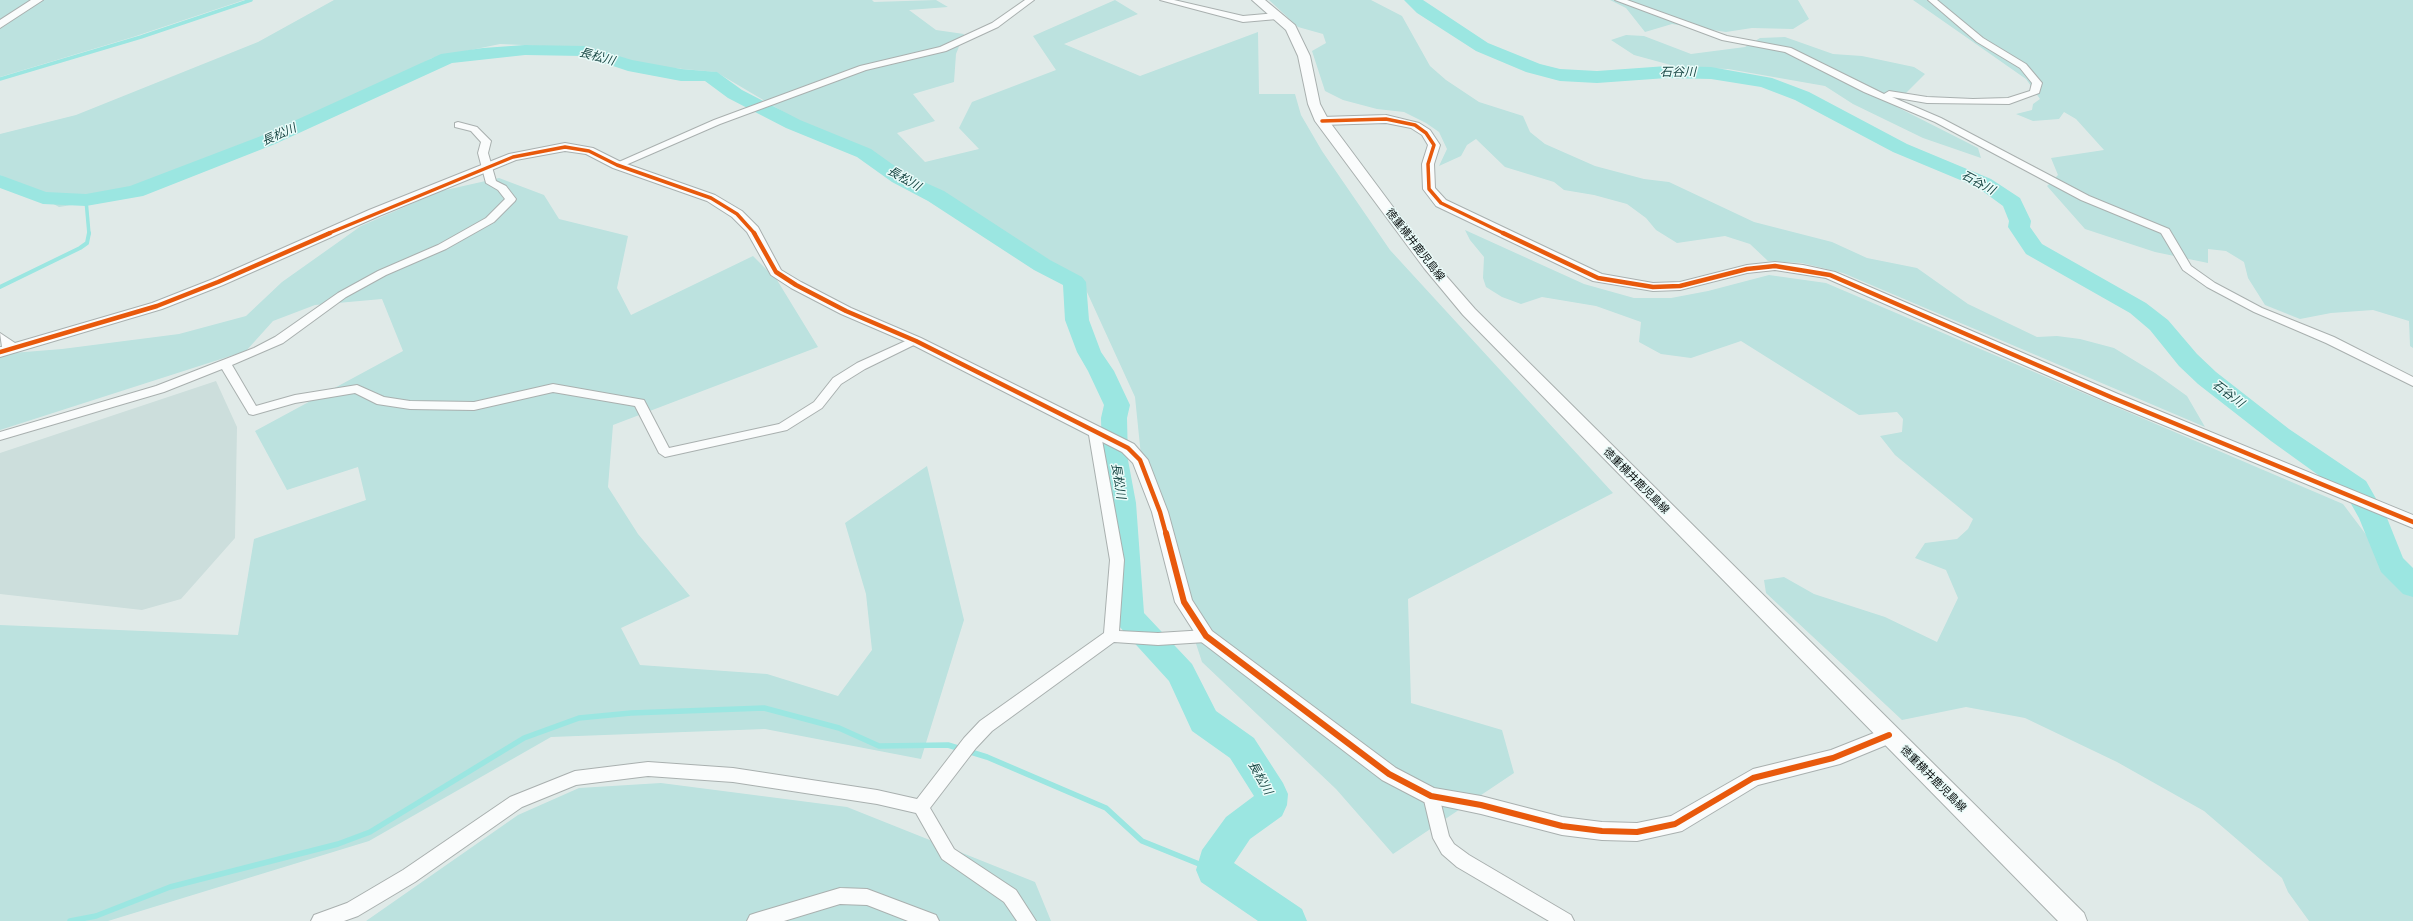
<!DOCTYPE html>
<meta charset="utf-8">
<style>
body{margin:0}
canvas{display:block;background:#e0eae8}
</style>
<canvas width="2413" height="921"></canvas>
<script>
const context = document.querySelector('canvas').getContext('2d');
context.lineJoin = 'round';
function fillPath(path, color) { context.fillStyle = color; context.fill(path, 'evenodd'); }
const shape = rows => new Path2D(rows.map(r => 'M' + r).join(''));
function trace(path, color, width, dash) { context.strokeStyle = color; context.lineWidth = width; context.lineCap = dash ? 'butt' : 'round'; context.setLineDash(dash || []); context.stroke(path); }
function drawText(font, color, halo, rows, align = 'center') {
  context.font = font + ' "IBM Plex Sans","Noto Sans JP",sans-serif'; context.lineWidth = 3; context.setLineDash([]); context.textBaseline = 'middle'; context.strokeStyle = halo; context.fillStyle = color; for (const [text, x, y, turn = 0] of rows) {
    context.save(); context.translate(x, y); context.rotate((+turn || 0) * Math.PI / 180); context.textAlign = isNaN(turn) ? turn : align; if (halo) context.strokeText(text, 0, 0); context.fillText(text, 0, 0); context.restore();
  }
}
fillPath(shape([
 [216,381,237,427,235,538,181,599,142,610,0,594,0,453]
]), '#ccdedc');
fillPath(shape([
 [0,0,244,0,133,37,0,77],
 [334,0,872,0,874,2,936,0,948,7,909,10,936,30,964,34,956,54,954,82,913,94,935,121,897,133,925,162,979,149,959,128,972,102,1056,70,1033,36,1115,0,1138,14,1064,44,1140,76,1258,32,1259,94,1295,94,1301,115,1322,151,1390,250,1613,493,1408,599,1411,703,1502,730,1514,773,1393,854,1336,789,1202,662,1144,485,1135,397,1081,279,902,173,792,117,716,72,640,65,591,48,500,44,432,58,328,114,123,197,59,207,0,175,0,134,76,115,258,42],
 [1269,0,1371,0,1402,16,1430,66,1446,80,1479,102,1523,116,1530,132,1545,144,1595,166,1644,179,1669,182,1754,222,1832,242,1867,258,1917,268,1968,304,2037,337,2057,336,2080,339,2114,348,2155,373,2187,396,2205,427,1843,273,1802,263,1768,261,1750,244,1725,236,1677,243,1656,230,1646,218,1627,204,1594,195,1564,190,1554,182,1505,167,1476,139,1467,145,1461,156,1439,166,1447,149,1439,132,1426,123,1404,112,1377,109,1343,100,1325,91,1312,51,1326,43,1323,34,1298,27],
 [1610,0,1798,0,1809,19,1793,29,1752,28,1726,32,1672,24,1645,32,1626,8],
 [1913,0,2413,0,2413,348,2410,346,2409,321,2373,310,2331,313,2300,319,2265,305,2248,278,2244,262,2226,251,2208,249,2208,263,2155,252,2085,229,2047,186,2058,175,2051,158,2104,150,2076,119,2064,112,2059,119,2033,121,2016,114,2032,110,2033,104,2040,99,2026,79],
 [1626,35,1644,36,1691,54,1745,47,1760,38,1785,37,1833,54,1862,56,1914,67,1925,74,1906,93,1897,107,1978,148,1981,158,1923,138,1853,104,1825,86,1728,69,1678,67,1634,55,1611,40],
 [499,178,544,195,559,219,628,236,617,288,631,315,753,256,777,280,818,347,613,425,608,487,638,534,690,596,621,628,640,665,767,674,838,696,872,650,866,594,845,523,927,466,964,620,921,759,765,729,551,737,369,841,108,921,0,921,0,625,238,635,254,539,366,500,358,467,287,490,255,431,403,351,382,299,315,305,273,321,246,351,0,430,0,354,62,349,179,334,246,316,282,282,361,226,441,191],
 [1465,230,1584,284,1634,298,1671,298,1708,291,1769,275,1826,283,2343,504,2413,597,2413,921,2309,921,2288,892,2282,878,2204,811,2117,762,2025,718,1966,707,1902,720,1766,593,1764,580,1784,577,1814,594,1885,617,1937,642,1958,598,1946,570,1915,558,1925,543,1957,539,1968,529,1973,519,1895,455,1880,436,1902,432,1903,419,1897,412,1859,415,1741,341,1691,358,1661,354,1639,342,1641,322,1596,306,1542,297,1521,304,1502,297,1486,287,1483,278,1484,257,1470,240],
 [661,783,847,807,1035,882,1051,921,366,921,518,815,579,788]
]), '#bce2df');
trace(shape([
 [0,79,141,37,251,0],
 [86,200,89,234]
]), '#9be6e1', 3.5);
trace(shape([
 [0,287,80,248,87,243,89,233]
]), '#9be6e1', 4);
trace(shape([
 [70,921,96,916,170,887,338,844,370,832,524,738,579,718,631,713,764,708,839,728,879,746,948,745,987,757,1106,808,1142,841,1214,870]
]), '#9be6e1', 5.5);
fillPath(shape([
 [1404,0,1423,0,1488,43,1540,64,1560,69,1597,71,1667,66,1711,67,1772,78,1809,92,1907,144,1991,179,2020,198,2031,221,2030,227,2042,244,2146,303,2168,320,2197,354,2216,372,2289,429,2366,481,2387,518,2403,558,2413,568,2413,597,2403,594,2381,572,2359,518,2346,495,2271,441,2198,384,2179,366,2150,330,2130,313,2026,254,2008,227,2009,221,2003,206,1977,187,1893,152,1795,100,1761,87,1711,79,1667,78,1597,83,1560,81,1526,72,1476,51,1417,13,1404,0],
 [525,45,585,46,632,60,681,69,717,72,742,90,800,120,871,149,906,174,944,191,1050,260,1082,277,1086,282,1089,320,1101,352,1114,371,1130,405,1127,418,1128,460,1136,503,1144,613,1192,664,1216,711,1254,738,1283,783,1288,794,1287,805,1282,816,1250,839,1234,863,1302,909,1307,921,1258,921,1201,882,1196,870,1202,850,1226,817,1254,796,1230,758,1192,731,1169,681,1118,625,1114,617,1108,503,1102,460,1101,418,1104,405,1088,371,1077,352,1065,320,1063,285,1034,270,928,201,892,182,857,157,786,128,728,98,705,81,681,81,628,71,583,56,525,55,452,63,275,144,143,196,86,206,43,204,0,188,0,175,46,192,86,194,130,186,261,136,441,54,483,48,525,45]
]), '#9be6e1');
const minor = shape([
 [1025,0,1034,0,998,27,946,51,866,70,720,124,621,167,613,167,612,165,714,120,860,66,940,47,992,23,1025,0],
 [1160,0,1174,0,1243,16,1277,13,1281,16,1277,19,1243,22,1160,0],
 [1615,0,1627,0,1727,36,1791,48,1884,94,1889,91,1927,97,1973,99,2008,98,2030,91,2032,83,2020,68,1977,42,1928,0,1937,0,1983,38,2026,64,2042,83,2039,93,2009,104,1927,103,1892,97,1941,118,2089,196,2169,229,2191,266,2215,283,2262,308,2334,337,2413,377,2413,386,2326,343,2254,312,2207,287,2183,270,2161,233,2081,200,1935,122,1864,92,1785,52,1722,40,1615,0],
 [458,122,477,127,491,141,488,153,496,181,506,186,516,199,515,201,494,222,446,249,386,275,346,297,283,343,232,365,256,406,295,395,357,385,384,397,410,401,474,402,553,384,644,400,669,448,779,424,814,402,833,378,857,363,912,338,920,338,922,341,865,369,841,384,822,408,787,430,665,457,659,453,635,406,553,392,474,410,410,409,377,404,355,393,295,403,253,415,249,414,222,369,164,392,0,440,0,432,156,386,254,348,275,337,338,293,378,271,438,245,486,218,505,199,498,190,486,183,478,153,481,142,471,131,455,127,455,123,458,122],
 [1094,425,1100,429,1124,560,1119,631,1158,633,1206,630,1211,632,1213,636,1211,640,1206,642,1158,645,1114,642,992,731,976,748,930,808,954,849,1016,890,1036,921,1017,921,1004,902,942,859,916,813,877,804,733,782,648,776,576,785,522,807,415,882,358,916,344,921,311,921,314,915,347,903,403,870,510,797,575,771,648,762,733,768,877,790,917,799,964,738,980,721,1104,633,1110,560,1088,429,1094,425],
 [1431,789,1437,791,1439,796,1449,836,1454,844,1469,855,1571,915,1574,921,1549,921,1457,867,1442,854,1433,838,1423,796,1425,791,1431,789],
 [840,888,867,889,936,915,939,921,908,921,867,905,840,904,784,921,747,921,750,915,756,913,840,888]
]);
const tertiary = shape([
 [31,0,43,0,0,28,0,20,31,0],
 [1386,115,1419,123,1430,130,1440,145,1434,164,1435,188,1446,200,1602,274,1653,283,1680,282,1747,265,1775,262,1803,265,1835,272,2118,394,2413,515,2413,528,2108,402,1826,278,1775,270,1747,273,1680,290,1653,291,1593,281,1436,206,1423,189,1422,164,1428,145,1422,135,1411,128,1386,123,1322,125,1316,121,1322,117,1386,115],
 [565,143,593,148,621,162,715,195,742,211,758,227,781,270,801,282,851,308,921,338,1134,444,1148,460,1168,512,1192,600,1212,631,1396,768,1434,788,1481,796,1562,817,1602,822,1637,823,1671,816,1753,769,1831,750,1889,727,1896,729,1899,735,1896,741,1840,764,1758,785,1682,831,1637,841,1602,840,1562,835,1481,814,1424,802,1382,780,1200,641,1175,602,1152,512,1133,463,1122,452,911,344,841,314,791,288,771,275,747,232,732,217,707,201,613,168,586,154,565,151,516,160,379,216,223,285,162,309,0,357,0,347,2,347,0,333,15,343,152,303,213,279,369,210,509,154,565,143]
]);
const secondary = shape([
 [1252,0,1265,0,1295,25,1310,56,1320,104,1329,121,1434,262,1475,309,2084,913,2087,921,2058,921,1463,315,1424,268,1315,121,1308,104,1298,56,1286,30,1252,0]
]);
trace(minor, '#a9b0af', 2);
trace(tertiary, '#a9b0af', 2);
trace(secondary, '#a9b0af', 2);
fillPath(minor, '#fafcfc');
fillPath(tertiary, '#fafcfc');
fillPath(secondary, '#fafcfc');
trace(shape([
 [1322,121,1386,119,1415,125,1426,133,1434,145,1428,164,1429,189,1441,203,1505,234],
 [327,234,513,157,565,147,589,151,617,165,711,198,737,214,755,234]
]), '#e8590c', 3.5);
trace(shape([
 [754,233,776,272,796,285,846,311,916,341,1128,448,1140,460,1160,512,1166,534],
 [1503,233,1598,278,1653,287,1680,286,1747,269,1775,266,1830,275,2113,398,2413,522],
 [0,352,157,306,218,282,330,233]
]), '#e8590c', 4.5);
trace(shape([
 [1166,533,1184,602,1206,636,1389,774,1431,796,1481,805,1562,826,1602,831,1637,832,1675,824,1753,778,1833,758,1889,735]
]), '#e8590c', 6);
drawText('11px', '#090e0e', '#eafbf9', [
 ["徳重横井鹿児島線",1415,245,52],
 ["徳重横井鹿児島線",1636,481,45],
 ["徳重横井鹿児島線",1933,779,45]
]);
drawText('italic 12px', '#184744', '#eafbf9', [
 ["長松川",597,57,15],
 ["石谷川",1678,73],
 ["長松川",279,135,-24],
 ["長松川",904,179,30],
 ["石谷川",1978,183,28],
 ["石谷川",2228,394,37],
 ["長松川",1118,481,81],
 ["長松川",1260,778,61]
]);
</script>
